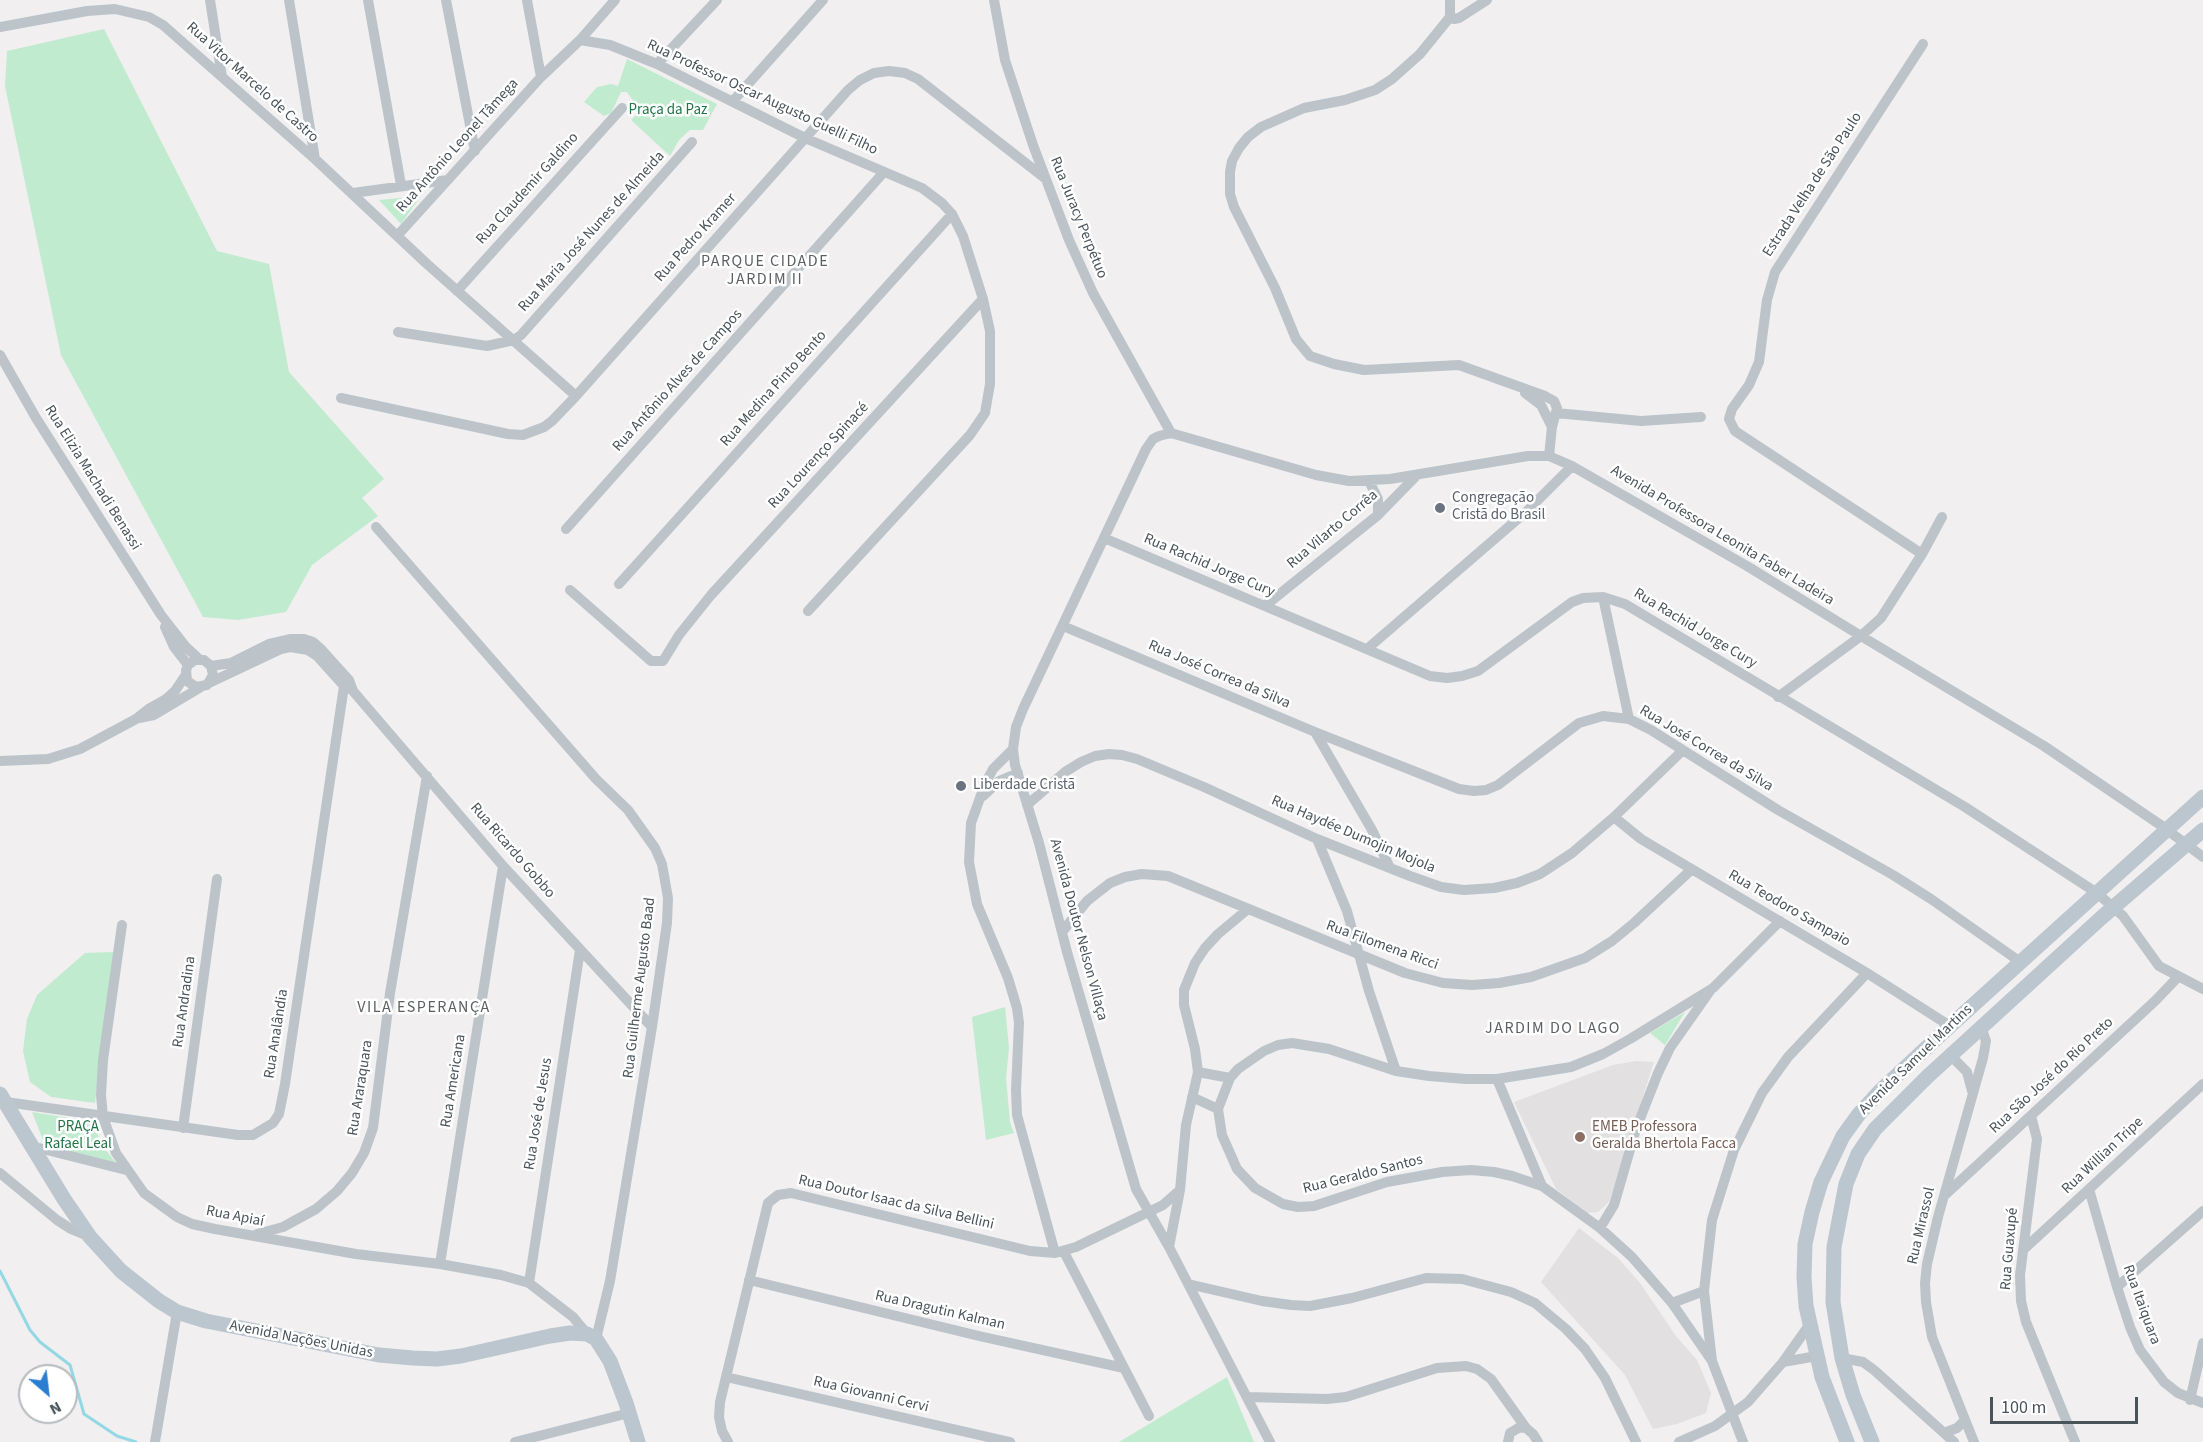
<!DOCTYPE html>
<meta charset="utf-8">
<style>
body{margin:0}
#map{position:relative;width:2203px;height:1442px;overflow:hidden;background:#f1efef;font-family:"Source Sans 3",sans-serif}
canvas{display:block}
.north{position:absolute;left:18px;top:1364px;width:60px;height:60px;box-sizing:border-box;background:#fff;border:2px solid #b6babd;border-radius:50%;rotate:152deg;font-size:16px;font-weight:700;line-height:24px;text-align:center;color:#49535a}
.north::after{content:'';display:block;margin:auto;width:21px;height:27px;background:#2a7dd0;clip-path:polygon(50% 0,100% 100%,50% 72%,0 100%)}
.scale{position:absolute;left:1990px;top:1397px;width:148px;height:27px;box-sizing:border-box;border:3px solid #49535a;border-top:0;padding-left:8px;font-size:18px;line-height:21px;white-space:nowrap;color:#49535a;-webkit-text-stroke:4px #fff;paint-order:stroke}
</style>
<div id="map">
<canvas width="2203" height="1442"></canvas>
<div class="north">N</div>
<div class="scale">100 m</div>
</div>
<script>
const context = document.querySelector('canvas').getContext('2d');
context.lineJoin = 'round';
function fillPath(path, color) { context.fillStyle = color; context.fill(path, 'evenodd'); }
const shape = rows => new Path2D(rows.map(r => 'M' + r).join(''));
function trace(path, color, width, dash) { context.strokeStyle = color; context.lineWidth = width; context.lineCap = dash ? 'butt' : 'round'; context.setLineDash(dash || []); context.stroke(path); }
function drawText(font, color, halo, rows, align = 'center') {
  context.font = font + ' "Source Sans 3",sans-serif'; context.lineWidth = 5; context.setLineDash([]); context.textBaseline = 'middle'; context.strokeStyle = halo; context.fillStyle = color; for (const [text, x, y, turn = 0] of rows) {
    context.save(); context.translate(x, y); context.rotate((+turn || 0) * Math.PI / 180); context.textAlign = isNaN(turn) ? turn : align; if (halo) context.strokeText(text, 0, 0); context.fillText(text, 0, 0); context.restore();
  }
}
fillPath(shape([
 [1636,1061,1654,1062,1609,1202,1598,1212,1587,1213,1556,1189,1514,1102,1613,1065],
 [1579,1228,1618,1258,1640,1283,1676,1336,1697,1360,1711,1393,1706,1413,1677,1424,1653,1429,1625,1375,1541,1282]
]), '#e2e0e0');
fillPath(shape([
 [104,29,217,251,269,264,289,372,384,479,362,498,378,516,312,565,286,612,238,620,203,617,61,355,5,86,7,51],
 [627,59,717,104,703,130,690,130,679,140,670,156,631,120,640,111,627,92,621,92,611,113,604,116,584,102,597,87,611,84,618,86],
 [421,196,401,224,379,200],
 [114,952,95,1103,51,1097,30,1082,23,1051,27,1019,37,995,85,953],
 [1005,1007,1009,1048,1006,1078,1010,1122,1014,1133,986,1140,972,1017],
 [1685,1012,1665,1045,1650,1033],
 [32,1112,95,1122,100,1143,117,1164,45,1145],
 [1227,1377,1254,1442,1119,1442]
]), '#c1ebcf');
trace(shape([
 [0,1271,30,1330,40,1342,70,1365,84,1414,117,1436,136,1442]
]), '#93d8e4', 3);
trace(shape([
 [210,0,222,77],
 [289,0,315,159],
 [368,0,401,185],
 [446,0,475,151],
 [527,0,541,77],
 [994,0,1005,60,1033,145,1069,240,1093,293,1171,433],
 [1450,0,1450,17],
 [1450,17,1420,54,1392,79,1375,90,1345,100,1304,108,1261,127,1248,137,1239,148,1232,161,1230,172,1230,194,1234,207,1275,288,1296,339,1310,356,1334,364,1364,370,1459,365,1545,396,1554,401,1557,408,1552,427,1549,456],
 [1450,17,1454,19,1459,18,1487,0],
 [0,27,87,11,115,9,149,17,163,25,315,159,427,264,576,396],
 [580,40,610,45,657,64,805,138,922,188,942,203,952,214,963,236,983,299,990,331,990,384,985,413,970,435,808,611],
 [657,64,717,0],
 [733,101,823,0],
 [353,193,448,180],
 [397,236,541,77,580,40,615,0],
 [457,291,622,108],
 [398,332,487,346,514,340,521,335,692,142],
 [0,355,36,418,161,615,186,647,200,660],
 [1525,393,1541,405,1552,427],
 [341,398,508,434,523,435,544,427,552,421,576,396,848,90,860,80,874,73,889,71,905,73,918,79,1046,179],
 [1556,413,1641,421,1701,417],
 [1369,481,1378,499,1378,515],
 [376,527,596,779,628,810,655,848,662,864,668,898,667,923,652,1027,610,1281,596,1339],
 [566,529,884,172],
 [1104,538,1430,676,1447,678,1462,676,1478,671,1572,602,1583,598,1603,597,1625,604,1965,807,2097,893,2123,916,2159,966,2203,989],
 [1922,554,1735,431,1729,419,1732,409,1749,385,1759,362,1767,300,1775,272,1923,44],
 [619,584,952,214],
 [570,590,651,661,663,661,679,635,711,595,983,299],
 [1603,597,1629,719],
 [1266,605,1378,515,1417,475],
 [1063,626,1315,732,1459,789,1474,791,1486,790,1498,785,1579,723,1603,716,1629,719,1651,730,1778,810,1893,875,1931,899,2019,961],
 [165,627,174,647,188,665],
 [1367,649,1527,511,1572,466],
 [211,666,213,675,207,685,196,687,187,681,186,670,188,665,195,660,204,660,211,666,231,663,269,644,291,639,304,639,313,642,321,649,349,680,353,691,503,866,652,1027],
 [209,683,281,649,290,647,308,650,317,656,344,686,350,689],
 [1778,697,1861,636,1881,618,1922,554,1942,517],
 [139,718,154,715,201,687],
 [1315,732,1372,830,1390,868],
 [1013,749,993,769,985,784,971,823,969,862,977,904,1008,978,1017,1008,1019,1023,1016,1090,1017,1115,1055,1253],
 [0,761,48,759,80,749,136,719,150,708,166,699,175,691,185,676],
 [983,796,999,781,1018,773],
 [1027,805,1065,772,1081,762,1095,756,1109,754,1122,755,1137,759,1204,787,1317,839,1410,876,1441,887,1464,890,1494,888,1517,883,1540,874,1572,853,1614,817,1682,751],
 [1614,817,1641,839,1867,973,1950,1026],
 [1317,839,1347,911,1369,991,1396,1071],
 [122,925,103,1060,101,1095,103,1117,116,1153,144,1193,177,1217,192,1224,215,1229,356,1254,440,1264,501,1275,529,1283,573,1317,587,1334],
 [1062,932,1087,901,1110,883,1125,877,1142,874,1168,876,1405,973,1443,983,1472,985,1499,983,1531,977,1585,958,1612,941,1634,923,1691,870],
 [1950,1055,1967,1072,1972,1091],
 [1198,1072,1230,1078],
 [1497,1079,1542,1186],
 [1192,1097,1218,1109],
 [6,1102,238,1135,253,1135,273,1123,279,1114,285,1084,344,686,349,680],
 [2031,1116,2037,1139,2020,1275,2021,1301,2026,1322,2075,1442],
 [183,1128,217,879],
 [31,1146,126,1170],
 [0,1173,57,1220,71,1229,90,1237],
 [2089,1189,2117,1287,2130,1327,2140,1350,2164,1382,2178,1393,2203,1403],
 [1946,1194,2155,1001,2178,977],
 [1600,1228,1614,1205,1636,1129,1658,1073,1670,1048,1710,991],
 [257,1234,283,1227,316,1209,337,1191,352,1173,364,1153,373,1128,390,993,427,776],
 [1169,1247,1180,1190,1186,1125,1198,1072,1195,1049,1184,1005,1184,990,1195,963,1205,948,1218,934,1248,909],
 [2023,1250,2203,1084],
 [1064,1252,1149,1416],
 [440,1264,503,866],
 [749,1280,979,1336,1124,1368],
 [529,1283,580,950],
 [1188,1284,1262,1301,1291,1305,1310,1306,1352,1298,1426,1278,1462,1279,1511,1292,1535,1303,1566,1329,1585,1349,1605,1378,1636,1442],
 [2117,1287,2203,1211],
 [1672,1303,1704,1291],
 [1842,1358,1863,1362,1874,1370,1954,1442],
 [1712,1361,1672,1303,1632,1257,1600,1228,1542,1186,1512,1176,1494,1172,1471,1170,1442,1172,1387,1182,1314,1206,1298,1207,1283,1204,1255,1188,1237,1169,1222,1135,1218,1109,1230,1078,1238,1069,1264,1051,1278,1045,1292,1043,1329,1049,1396,1071,1429,1076,1466,1079,1497,1079,1571,1067,1603,1054,1630,1039,1713,988,1780,921],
 [1783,1362,1817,1356],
 [726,1377,1010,1442],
 [1247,1397,1327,1399,1346,1397,1437,1368,1466,1366,1477,1369,1491,1379,1526,1428],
 [2190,1400,2203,1343],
 [1944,1433,1957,1428,1965,1420],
 [155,1442,177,1312],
 [515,1442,629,1413],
 [728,1442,722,1431,719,1417,720,1402,768,1203,778,1195,791,1193,1030,1251,1055,1253,1076,1247,1163,1205,1180,1190],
 [1270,1442,1169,1247,1136,1189,1067,952,1039,843,1015,765,1013,749,1016,727,1023,709,1146,449,1153,439,1159,436,1171,433,1316,475,1349,481,1390,479,1528,456,1549,456,1572,466,1747,566,1861,636,2044,746,2162,826,2203,857],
 [1508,1442,1510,1433,1520,1427,1526,1428,1533,1434,1538,1442],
 [1679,1442,1715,1426,1748,1402,1783,1362,1810,1324],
 [1743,1442,1712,1361,1704,1291,1712,1220,1734,1150,1762,1093,1788,1057,1867,973],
 [1974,1442,1932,1337,1926,1302,1925,1283,1927,1264,1938,1217,1983,1058,1986,1041,1981,1027]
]), '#bcc4ca', 10);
trace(shape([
 [0,1094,64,1199,90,1237,121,1271,159,1301,177,1312,206,1321,379,1355,413,1358,437,1359,461,1356,550,1336,570,1333,587,1334,596,1339,610,1361,626,1403,638,1442],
 [1847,1442,1822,1377,1806,1306,1804,1277,1805,1244,1812,1212,1821,1182,1843,1136,1859,1114,1880,1091,1950,1026,2203,797],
 [1872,1442,1853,1395,1842,1358,1833,1302,1834,1247,1846,1184,1858,1154,1875,1129,1927,1077,2101,918,2203,830]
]), '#bcc6cf', 15);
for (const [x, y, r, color] of [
 [1440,508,6,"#6b7280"],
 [961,786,6,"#6b7280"],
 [1580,1137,6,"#8d6e63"]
]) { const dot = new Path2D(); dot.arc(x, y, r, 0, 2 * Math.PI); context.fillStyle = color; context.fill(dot); trace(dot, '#fff', 2); }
drawText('15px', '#49535a', '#fff', [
 ["Rua Vitor Marcelo de Castro",252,83,42],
 ["Rua Professor Oscar Augusto Guelli Filho",762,98,25],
 ["Rua Antônio Leonel Tâmega",458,146,-48],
 ["Estrada Velha de São Paulo",1813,185,-57],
 ["Rua Claudemir Galdino",528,189,-48],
 ["Rua Juracy Perpétuo",1078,218,68],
 ["Rua Maria José Nunes de Almeida",592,232,-48],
 ["Rua Pedro Kramer",696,238,-48],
 ["Rua Antônio Alves de Campos",678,381,-48],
 ["Rua Medina Pinto Bento",774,389,-48],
 ["Rua Lourenço Spinacé",819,456,-47],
 ["Rua Elizia Machadi Benassi",92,478,58],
 ["Rua Vilarto Corrêa",1333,530,-40],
 ["Avenida Professora Leonita Faber Ladeira",1722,536,31],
 ["Rua Rachid Jorge Cury",1209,566,23],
 ["Rua Rachid Jorge Cury",1695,629,31],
 ["Rua José Correa da Silva",1219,675,23],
 ["Rua José Correa da Silva",1706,749,31],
 ["Rua Haydée Dumojin Mojola",1353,835,23],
 ["Rua Ricardo Gobbo",512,851,49],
 ["Rua Teodoro Sampaio",1789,909,30],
 ["Avenida Doutor Nelson Villaça",1078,930,75],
 ["Rua Filomena Ricci",1382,946,20],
 ["Rua Guilherme Augusto Baad",640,988,-83],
 ["Rua Andradina",185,1002,-82],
 ["Rua Analândia",277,1034,-81],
 ["Avenida Samuel Martins",1916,1060,-44],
 ["Rua São José do Rio Preto",2052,1076,-43],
 ["Rua Americana",454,1081,-81],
 ["Rua Araraquara",361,1088,-81],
 ["Rua José de Jesus",539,1114,-81],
 ["Rua Willian Tripe",2103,1156,-43],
 ["Rua Geraldo Santos",1363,1175,-14],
 ["Rua Doutor Isaac da Silva Bellini",896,1203,13],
 ["Rua Apiaí",235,1217,11],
 ["Rua Mirassol",1922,1226,-77],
 ["Rua Guaxupé",2010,1249,-85],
 ["Rua Itaiquara",2141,1305,70],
 ["Rua Dragutin Kalman",940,1311,13],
 ["Avenida Nações Unidas",301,1340,11],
 ["Rua Giovanni Cervi",871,1395,13]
]);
drawText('15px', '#207545', '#fff', [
 ["Praça da Paz",668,111],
 ["PRAÇA",78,1128],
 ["Rafael Leal",78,1145]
]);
drawText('15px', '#5b616d', '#fff', [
 ["Congregação",1452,499],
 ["Cristã do Brasil",1452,516],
 ["Liberdade Cristã",973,786]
], 'left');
drawText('15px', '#785e54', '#fff', [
 ["EMEB Professora",1592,1128],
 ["Geralda Bhertola Facca",1592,1145]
], 'left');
context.letterSpacing = '1.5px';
drawText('16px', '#5c6063', '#fff', [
 ["PARQUE CIDADE",765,262],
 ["JARDIM II",765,280],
 ["VILA ESPERANÇA",424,1008],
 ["JARDIM DO LAGO",1553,1029]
]);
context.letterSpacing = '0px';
</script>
